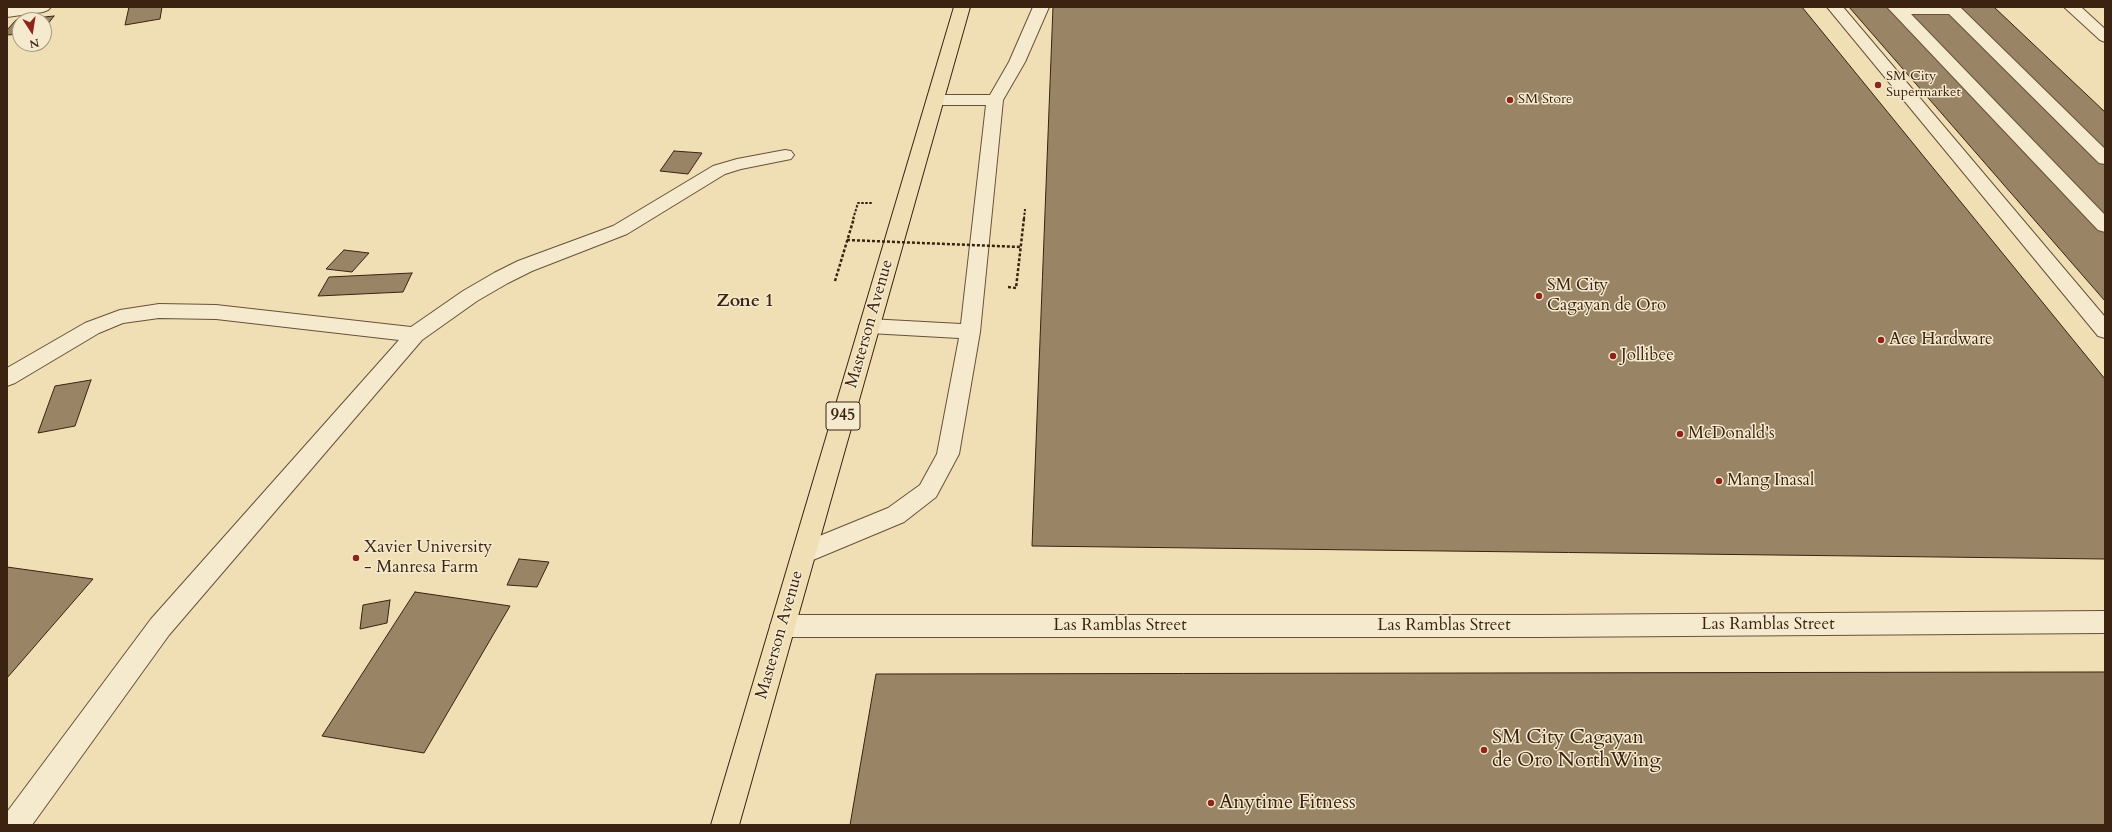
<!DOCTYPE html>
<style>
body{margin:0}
#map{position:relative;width:2112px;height:832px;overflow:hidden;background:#f0dfb4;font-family:Cardo,serif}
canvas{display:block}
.frame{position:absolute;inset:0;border:8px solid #3b2211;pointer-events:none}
.north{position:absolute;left:12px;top:12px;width:40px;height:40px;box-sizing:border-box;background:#f5eace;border:1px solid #ab9a82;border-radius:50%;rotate:168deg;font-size:11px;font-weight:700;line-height:16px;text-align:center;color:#3b2211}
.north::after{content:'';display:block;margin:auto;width:14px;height:18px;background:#8f2418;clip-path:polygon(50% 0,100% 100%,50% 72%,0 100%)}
</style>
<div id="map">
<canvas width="2112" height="832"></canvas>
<div class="frame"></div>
<div class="north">N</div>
</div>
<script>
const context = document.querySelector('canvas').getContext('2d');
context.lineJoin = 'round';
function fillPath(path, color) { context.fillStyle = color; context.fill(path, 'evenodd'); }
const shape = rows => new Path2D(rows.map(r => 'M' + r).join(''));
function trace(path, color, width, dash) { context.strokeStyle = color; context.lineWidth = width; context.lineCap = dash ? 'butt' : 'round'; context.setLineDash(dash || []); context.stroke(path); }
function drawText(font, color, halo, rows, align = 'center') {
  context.font = font + ' Cardo,serif'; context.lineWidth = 3; context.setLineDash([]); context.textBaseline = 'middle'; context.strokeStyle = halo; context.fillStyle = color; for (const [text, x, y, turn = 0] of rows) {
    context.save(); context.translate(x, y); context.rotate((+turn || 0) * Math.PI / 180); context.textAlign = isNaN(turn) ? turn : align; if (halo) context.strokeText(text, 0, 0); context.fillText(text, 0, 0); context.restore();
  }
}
const building = shape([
 [129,7,162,7,160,19,125,25,129,7],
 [1053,7,1802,7,2105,379,2105,559,1032,546,1053,7],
 [1849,7,1994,7,2105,112,2105,301,1849,7],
 [54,16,44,29,44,20,20,20,20,34,7,35,7,30,16,20,54,16],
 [674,151,702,153,688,174,660,171,674,151],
 [344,250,369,253,352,272,326,269,344,250],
 [412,273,403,292,318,296,329,277,412,273],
 [91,380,75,426,38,433,55,386,91,380],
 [519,559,549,562,537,587,507,585,519,559],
 [7,567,93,579,7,678,7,567],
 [415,592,510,606,424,753,322,736,415,592],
 [390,600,387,623,360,629,363,605,390,600],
 [2105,672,2105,825,850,825,876,674,2105,672]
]);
fillPath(building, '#998466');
trace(building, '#3b2211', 1);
const lane = shape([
 [1033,7,1049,7,1025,62,1003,100,980,332,959,454,936,497,904,522,813,560,804,563,795,560,792,553,795,546,888,508,920,485,937,454,959,338,869,333,862,331,859,326,862,321,869,319,961,324,986,105,935,105,929,104,927,100,929,96,935,95,990,95,1009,62,1033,7],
 [1827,7,1843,7,2105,317,2105,338,2098,336,1827,7],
 [1887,7,1960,7,2105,149,2105,164,2099,163,1949,14,1911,14,2105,215,2105,232,2098,230,1887,7],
 [785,150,791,151,794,155,791,159,741,169,725,174,627,234,532,271,508,283,477,301,422,340,169,635,32,825,7,825,7,812,151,619,399,340,216,319,159,318,123,323,99,333,15,383,7,386,7,368,85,323,120,310,159,304,216,305,411,327,463,291,494,273,518,261,613,226,713,166,737,159,785,150],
 [2105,611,2105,633,1542,637,783,637,774,634,770,626,774,618,783,615,1542,615,2105,611]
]);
const street = shape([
 [7,7,51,7,48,10,43,12,7,17,7,7],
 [2064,7,2081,7,2105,29,2105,42,2100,40,2064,7]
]);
const primary = shape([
 [954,7,970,7,739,825,711,825,954,7]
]);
trace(lane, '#68513a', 2);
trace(street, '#68513a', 2);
trace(primary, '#3b2211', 2);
trace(shape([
 [853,219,858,203,873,203],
 [1024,219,1025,209]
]), '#3b2211', 2, [2.5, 1.5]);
trace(shape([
 [835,281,854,218],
 [1008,287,1016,288,1024,218]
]), '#3b2211', 2.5, [3, 2]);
fillPath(lane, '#f5eace');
fillPath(street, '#f5eace');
fillPath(primary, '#f0dfb4');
trace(shape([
 [847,240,1021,247]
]), '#3b2211', 2.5, [3, 2]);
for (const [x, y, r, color] of [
 [1878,85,4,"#8f2418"],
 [1510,100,4,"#8f2418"],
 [1539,296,4,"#8f2418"],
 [1881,340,4,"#8f2418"],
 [1613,356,4,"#8f2418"],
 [1680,434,4,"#8f2418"],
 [1719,481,4,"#8f2418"],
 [356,558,4,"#8f2418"],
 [1484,750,4,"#8f2418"],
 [1211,803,4,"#8f2418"]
]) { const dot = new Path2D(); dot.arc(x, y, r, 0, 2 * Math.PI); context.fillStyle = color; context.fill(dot); trace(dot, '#f5eace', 1.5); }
drawText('14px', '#3b2211', '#f5eace', [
 ["SM City",1886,77],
 ["Supermarket",1886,93],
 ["SM Store",1518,100]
], 'left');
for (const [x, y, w] of [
 [843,416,34]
]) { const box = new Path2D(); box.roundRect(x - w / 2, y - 14, w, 28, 3); context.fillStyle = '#f5eace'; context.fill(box); trace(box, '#3b2211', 1); }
drawText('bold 16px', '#3b2211', null, [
 ["945",843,416]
]);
drawText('17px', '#3b2211', '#f5eace', [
 ["SM City",1547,286],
 ["Cagayan de Oro",1547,306],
 ["Ace Hardware",1889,340],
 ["Jollibee",1621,356],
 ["McDonald's",1688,434],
 ["Mang Inasal",1727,481],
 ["Xavier University",364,548],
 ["- Manresa Farm",364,568]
], 'left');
drawText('17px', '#3b2211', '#f5eace', [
 ["Masterson Avenue",870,324,-74],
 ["Las Ramblas Street",1768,625],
 ["Las Ramblas Street",1120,626],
 ["Las Ramblas Street",1444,626],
 ["Masterson Avenue",780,635,-74]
]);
drawText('bold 18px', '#3b2211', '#f5eace', [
 ["Zone 1",745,302]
]);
drawText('20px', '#3b2211', '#f5eace', [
 ["SM City Cagayan",1492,738],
 ["de Oro NorthWing",1492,761],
 ["Anytime Fitness",1219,803]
], 'left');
</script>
